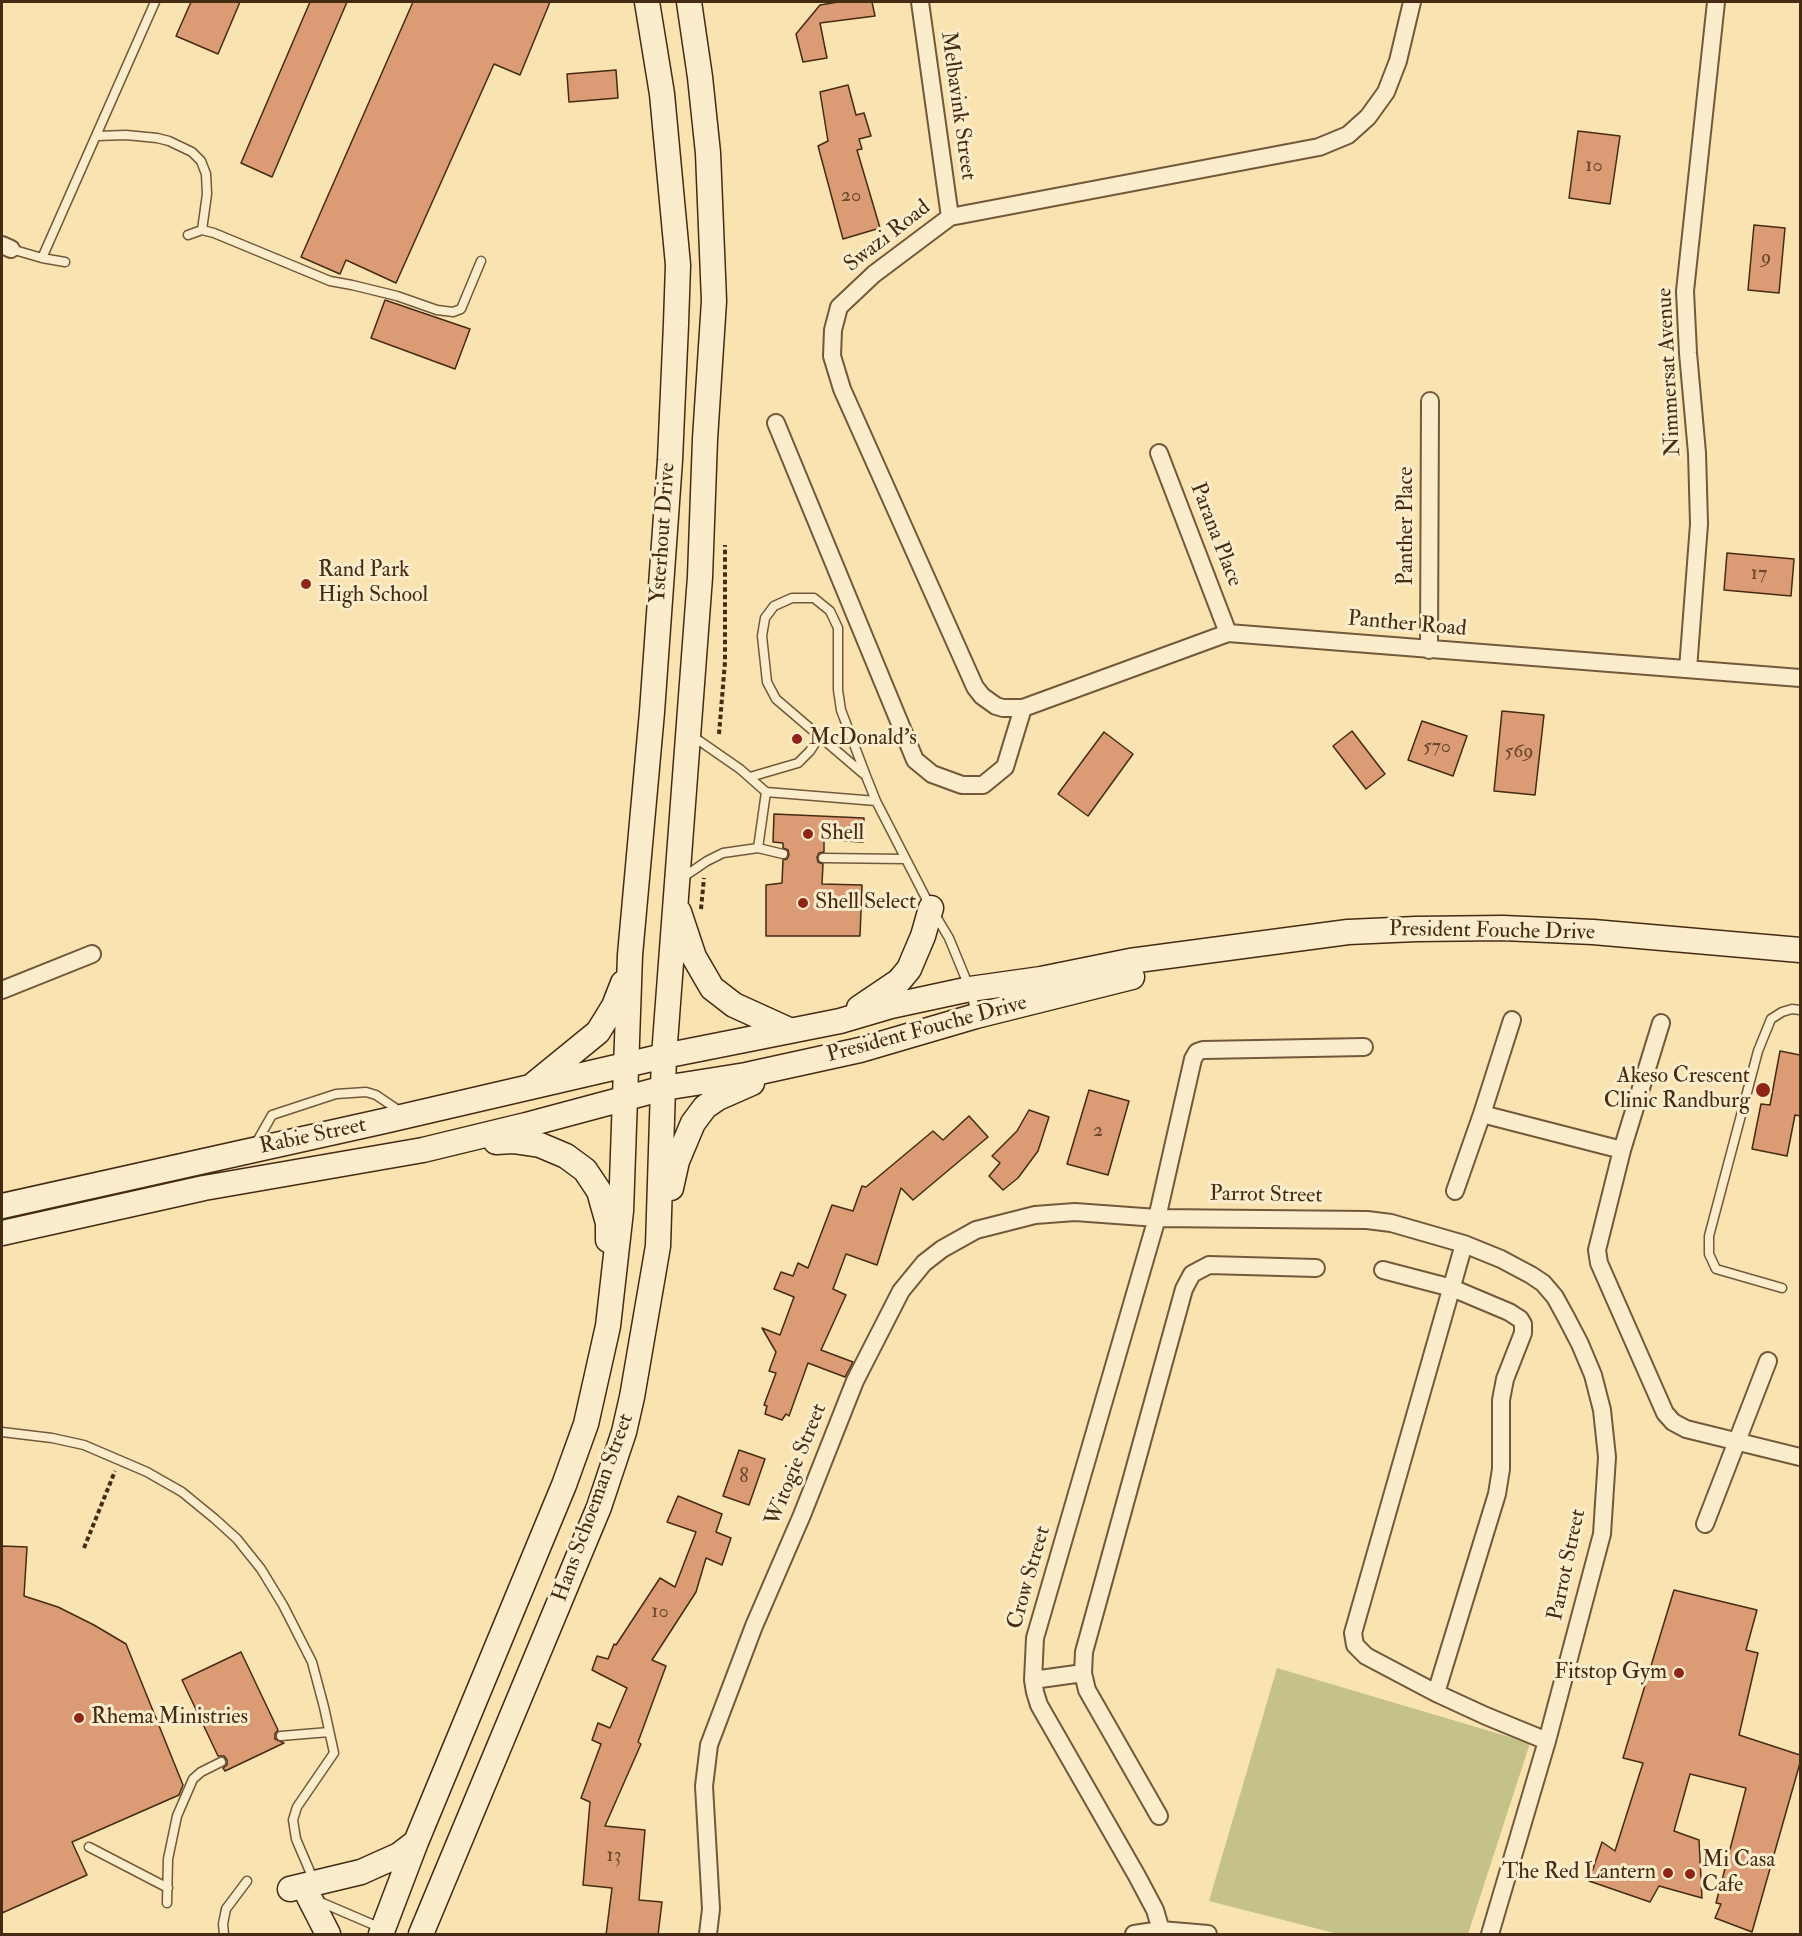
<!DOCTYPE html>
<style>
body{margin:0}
#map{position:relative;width:1802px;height:1936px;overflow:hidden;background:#f9e3b0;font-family:"IM FELL Double Pica",serif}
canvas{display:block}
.frame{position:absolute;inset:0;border:3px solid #452b14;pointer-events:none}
</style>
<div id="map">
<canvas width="1802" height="1936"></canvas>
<div class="frame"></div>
</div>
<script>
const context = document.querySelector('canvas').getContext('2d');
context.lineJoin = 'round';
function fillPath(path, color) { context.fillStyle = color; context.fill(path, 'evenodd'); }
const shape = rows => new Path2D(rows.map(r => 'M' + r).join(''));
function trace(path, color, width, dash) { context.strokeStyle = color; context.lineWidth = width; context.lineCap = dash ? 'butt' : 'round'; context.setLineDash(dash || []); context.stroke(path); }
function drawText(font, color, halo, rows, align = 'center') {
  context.font = font + ' "IM FELL Double Pica",serif'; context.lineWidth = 6; context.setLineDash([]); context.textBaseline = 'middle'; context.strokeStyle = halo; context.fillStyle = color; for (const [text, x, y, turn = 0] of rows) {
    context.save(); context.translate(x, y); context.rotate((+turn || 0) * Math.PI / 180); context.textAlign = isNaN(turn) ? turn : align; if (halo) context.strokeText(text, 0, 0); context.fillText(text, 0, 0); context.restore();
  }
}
fillPath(shape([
 [1277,1668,1530,1743,1468,1934,1338,1934,1209,1901]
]), '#c4c287');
const building = shape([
 [191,2,240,2,218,54,176,36,191,2],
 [310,2,347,2,272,177,241,163,310,2],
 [413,2,550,2,520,75,494,64,396,283,346,260,340,274,301,257,413,2],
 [838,2,872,2,875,16,820,23,827,58,803,62,796,34,820,5,838,2],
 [616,70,618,98,569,102,567,74,616,70],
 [848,85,856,115,864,113,871,136,859,139,862,149,857,150,880,228,843,239,818,146,828,141,820,92,848,85],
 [1578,131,1620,136,1610,204,1569,198,1578,131],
 [1754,225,1785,228,1779,293,1748,290,1754,225],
 [385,300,470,329,455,369,371,338,385,300],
 [1727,553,1794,559,1791,596,1724,590,1727,553],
 [1502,711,1544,715,1535,795,1494,791,1502,711],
 [1422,721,1467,736,1453,776,1408,760,1422,721],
 [1352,731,1385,774,1366,789,1333,746,1352,731],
 [1104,732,1133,754,1088,816,1058,794,1104,732],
 [774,814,864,818,863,842,824,840,824,852,819,853,817,857,818,862,823,864,822,884,862,885,860,936,766,936,766,885,782,883,783,860,787,859,789,855,788,850,783,848,783,843,773,842,774,814],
 [1780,1051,1800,1055,1800,1116,1795,1115,1787,1156,1752,1149,1761,1104,1770,1105,1780,1051],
 [1089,1090,1129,1101,1108,1175,1067,1164,1089,1090],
 [1029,1110,1049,1117,1038,1151,1018,1178,1003,1190,989,1176,1000,1163,992,1156,1017,1131,1029,1110],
 [969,1116,988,1137,913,1200,901,1188,877,1265,846,1254,833,1289,846,1295,821,1350,853,1362,845,1377,808,1363,789,1416,786,1414,782,1420,765,1414,767,1406,764,1405,776,1373,769,1371,776,1352,762,1328,780,1335,794,1297,774,1289,781,1272,793,1276,798,1263,808,1268,832,1205,853,1211,862,1186,866,1187,933,1131,943,1140,969,1116],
 [739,1450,765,1459,749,1505,723,1496,739,1450],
 [678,1496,722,1514,716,1532,731,1538,722,1565,706,1558,696,1592,652,1660,666,1666,638,1742,641,1744,605,1826,645,1830,639,1900,662,1902,658,1935,606,1935,612,1888,583,1885,590,1802,581,1798,601,1744,592,1740,598,1723,610,1728,627,1688,592,1670,597,1656,608,1659,614,1644,616,1645,660,1578,675,1587,696,1532,667,1522,678,1496],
 [2,1546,27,1547,24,1596,58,1607,94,1625,126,1644,183,1785,179,1795,72,1842,87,1875,2,1913,2,1546],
 [1674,1590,1757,1610,1746,1650,1758,1653,1739,1735,1800,1755,1800,1763,1752,1932,1715,1918,1721,1904,1716,1903,1746,1788,1690,1774,1674,1831,1699,1840,1702,1898,1659,1886,1650,1902,1589,1881,1602,1842,1615,1851,1643,1763,1623,1758,1674,1590],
 [241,1652,278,1730,275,1734,275,1739,284,1743,225,1771,223,1768,227,1765,227,1760,224,1756,218,1756,182,1680,241,1652]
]);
fillPath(building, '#db9b74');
trace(building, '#452b14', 1.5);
const lane = shape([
 [96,136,126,135,157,138,169,141,192,152,201,161,206,174,207,194,202,230],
 [188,235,202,230,214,233,330,281,352,285,397,296,437,310,453,312,461,309,481,261],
 [11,249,42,258,155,2],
 [42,258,65,262],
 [691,735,740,769,766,792,876,801,931,908,949,938,970,989,976,1013],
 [866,776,776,699,767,682,762,636,765,618,774,606,792,598,814,598,830,611,838,628,838,690,841,710,866,776,876,801],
 [750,777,798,763,810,751,819,737],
 [758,848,783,854],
 [823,858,905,859],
 [682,878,707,861,723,853,758,848,766,792],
 [255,1145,272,1115,336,1094,366,1092,376,1095,401,1112],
 [1782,1288,1716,1269,1709,1254,1709,1236,1758,1051,1771,1019,1782,1012,1792,1009,1800,1010],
 [2,1432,52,1438,84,1445,147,1472,182,1492,215,1519,237,1539,261,1569,283,1605,312,1662,324,1707,334,1753,297,1807,293,1820,296,1839,314,1881],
 [281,1736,329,1732],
 [89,1847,168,1888],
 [318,1901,381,1928],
 [167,1903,168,1859,177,1816,193,1779,201,1772,221,1762],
 [224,1934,223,1924,226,1909,247,1881]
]);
const street = shape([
 [920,2,950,217],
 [1412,2,1398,61,1386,92,1368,117,1348,135,1319,147,950,217,874,274,839,307,833,330,832,356,842,389,975,687,982,696,996,706,1003,708,1023,708,1228,633,1800,678],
 [2,245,11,249],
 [776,423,915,760,932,774,962,785,983,785,1005,767,1023,708],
 [1159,453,1228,633],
 [1429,650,1430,401],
 [1688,669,1699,524,1697,453,1688,353,1685,291,1716,2],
 [2,990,92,954],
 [1661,1023,1622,1150,1597,1250,1599,1263,1665,1413,1673,1422,1686,1429,1800,1457],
 [1482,1114,1512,1020],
 [1455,1191,1482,1114,1622,1150],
 [1464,1244,1353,1633,1355,1645,1366,1656,1436,1693,1486,1716,1547,1741],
 [1383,1270,1452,1288,1509,1312,1520,1319,1523,1324,1523,1333,1505,1379,1501,1400,1501,1469,1497,1494,1436,1693],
 [1705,1524,1768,1361],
 [1083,1673,1084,1652,1184,1289,1192,1274,1209,1265,1316,1268],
 [1033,1680,1083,1673,1087,1690,1159,1816],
 [1161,1930,1155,1910,1137,1876,1039,1705,1035,1692,1033,1680,1035,1638,1157,1218,1193,1059,1197,1052,1203,1050,1364,1047],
 [708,1934,711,1909,704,1786,709,1745,754,1626,802,1515,855,1381,901,1291,924,1263,942,1249,976,1230,1035,1215,1075,1212,1157,1218,1367,1220,1391,1223,1464,1244,1501,1259,1531,1275,1543,1283,1555,1297,1567,1319,1580,1344,1593,1375,1602,1410,1607,1457,1602,1534,1547,1741,1490,1934],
 [1134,1934,1161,1930,1208,1934]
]);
const secondary = shape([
 [679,912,694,957,712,988,734,1005,789,1030],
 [859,1008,899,981,909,969,923,936,931,908],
 [533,1085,598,1032,614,1006,623,983],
 [496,1142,513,1141,540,1145,566,1156,585,1170,599,1191,608,1223,608,1240],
 [671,1188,677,1161,693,1123,705,1107,718,1098,752,1083],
 [2,1206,384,1121,664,1056,840,1021,891,1006,970,989,1041,979,1130,961,1348,932,1416,929,1503,928,1593,932,1800,950],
 [2,1233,204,1188,423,1150,526,1125,664,1088,746,1075,860,1050,976,1016,1132,977],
 [290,1889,361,1872,399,1855,416,1842],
 [309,1897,328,1934],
 [381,1934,416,1842,564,1485,586,1424,608,1326,621,1211,630,955,652,712,670,460,676,324,678,265,662,94,647,2],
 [421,1934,599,1507,624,1432,632,1397,658,1246,664,1056,700,577,705,439,714,301,708,153,700,77,689,2]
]);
trace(lane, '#72593b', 11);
trace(street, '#72593b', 20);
trace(secondary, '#452b14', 27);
trace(shape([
 [719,734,725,662,725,545],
 [701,909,704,878],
 [84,1548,115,1471]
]), '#452b14', 4, [4.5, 3]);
trace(lane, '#fbedcc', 8);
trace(street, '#fbedcc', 16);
trace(secondary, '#fbedcc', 24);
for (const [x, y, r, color] of [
 [306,584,6,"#8f2418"],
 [797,739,6,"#8f2418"],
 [808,834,6,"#8f2418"],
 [803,903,6,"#8f2418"],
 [1763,1090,8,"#8f2418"],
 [1679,1673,6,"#8f2418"],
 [79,1718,6,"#8f2418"],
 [1668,1873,6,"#8f2418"],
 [1690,1874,6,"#8f2418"]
]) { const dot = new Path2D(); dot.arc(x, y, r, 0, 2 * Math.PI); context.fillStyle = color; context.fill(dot); trace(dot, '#fbedcc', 2); }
drawText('20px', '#6a472c', null, [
 ["10",1594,167],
 ["20",851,197],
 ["9",1766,259],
 ["17",1759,575],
 ["570",1437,748],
 ["569",1519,753],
 ["2",1098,1132],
 ["8",744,1478],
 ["10",660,1613],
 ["13",614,1857]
]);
drawText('22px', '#452b14', '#fbedcc', [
 ["Melbavink Street",957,106,82],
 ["Swazi Road",888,237,-38],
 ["Nimmersat Avenue",1670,372,-93],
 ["Panther Place",1407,526,-90],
 ["Ysterhout Drive",664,533,-86],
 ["Parana Place",1215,535,69],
 ["Panther Road",1407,625,5],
 ["President Fouche Drive",1492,932,1],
 ["President Fouche Drive",927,1030,-15],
 ["Rabie Street",313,1137,-12],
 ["Parrot Street",1266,1196,1],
 ["Witogie Street",797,1465,-68],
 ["Hans Schoeman Street",594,1508,-70],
 ["Parrot Street",1568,1565,-78],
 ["Crow Street",1030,1578,-74]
]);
drawText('22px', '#452b14', '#fbedcc', [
 ["Rand Park",318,571],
 ["High School",318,596],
 ["McDonald's",809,739],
 ["Shell",820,834],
 ["Shell Select",815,903],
 ["Akeso Crescent",1750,1077,"right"],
 ["Clinic Randburg",1750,1102,"right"],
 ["Fitstop Gym",1667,1673,"right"],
 ["Rhema Ministries",91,1718],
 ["Mi Casa",1702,1861],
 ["Cafe",1702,1886],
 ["The Red Lantern",1656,1873,"right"]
], 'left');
</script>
